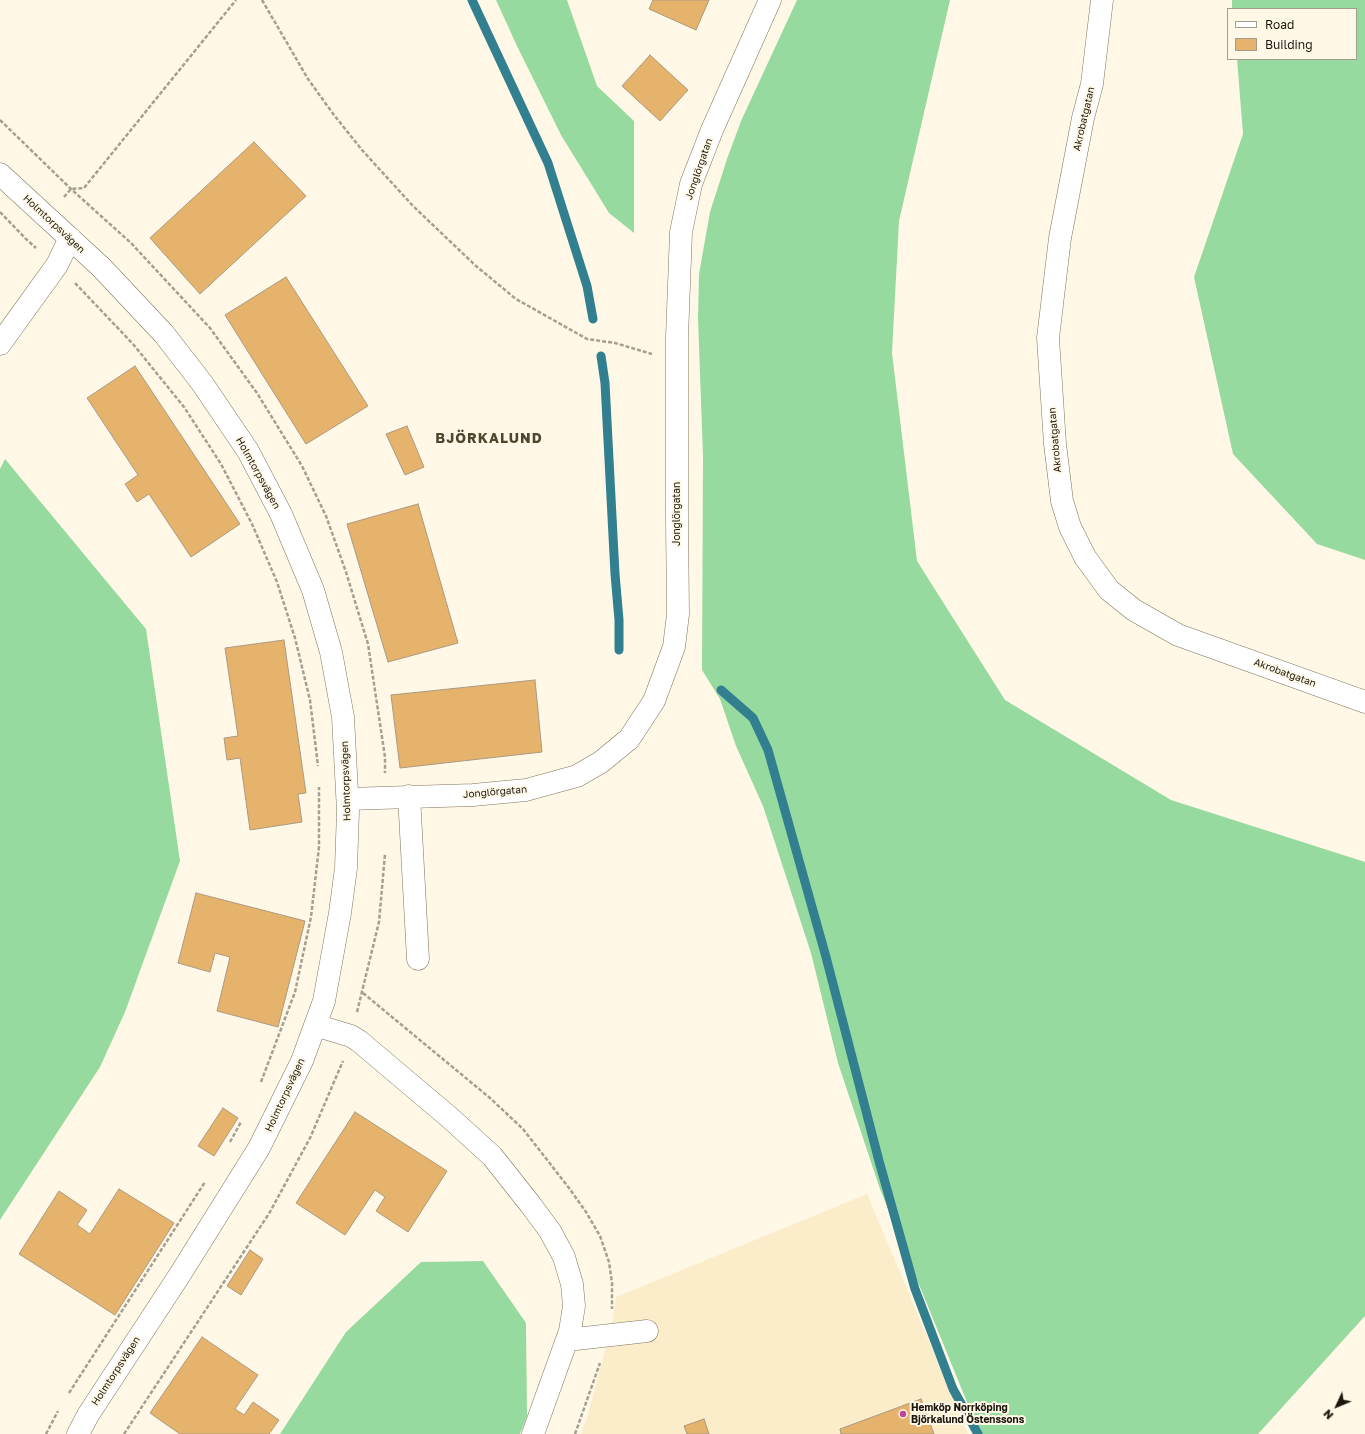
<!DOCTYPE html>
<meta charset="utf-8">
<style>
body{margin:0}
#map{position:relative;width:1365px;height:1434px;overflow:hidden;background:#fff8e7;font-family:"Golos Text",sans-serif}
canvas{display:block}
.legend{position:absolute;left:1227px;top:8px;width:130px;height:52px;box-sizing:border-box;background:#fff8e7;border:1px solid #a49e90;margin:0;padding:5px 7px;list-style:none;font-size:12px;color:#1b170d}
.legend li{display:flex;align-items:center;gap:8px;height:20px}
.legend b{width:20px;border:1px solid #a49e90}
.north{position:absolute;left:1317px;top:1386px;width:40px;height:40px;-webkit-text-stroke:3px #fff8e7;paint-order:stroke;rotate:226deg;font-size:11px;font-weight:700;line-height:16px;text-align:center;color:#1b170d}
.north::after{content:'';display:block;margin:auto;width:14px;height:18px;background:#1b170d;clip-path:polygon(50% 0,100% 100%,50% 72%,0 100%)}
</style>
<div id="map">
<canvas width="1365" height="1434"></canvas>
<ul class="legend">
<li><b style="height:5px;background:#fff"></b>Road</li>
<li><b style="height:11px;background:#e5b36c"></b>Building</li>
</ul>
<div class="north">N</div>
</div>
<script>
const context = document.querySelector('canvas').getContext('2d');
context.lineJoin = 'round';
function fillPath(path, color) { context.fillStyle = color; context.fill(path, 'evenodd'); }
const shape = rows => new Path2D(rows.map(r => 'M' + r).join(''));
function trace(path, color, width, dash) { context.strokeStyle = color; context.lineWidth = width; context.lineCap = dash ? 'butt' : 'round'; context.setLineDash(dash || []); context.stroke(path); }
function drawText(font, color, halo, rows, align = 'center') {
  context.font = font + ' "Golos Text",sans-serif'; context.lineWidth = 4; context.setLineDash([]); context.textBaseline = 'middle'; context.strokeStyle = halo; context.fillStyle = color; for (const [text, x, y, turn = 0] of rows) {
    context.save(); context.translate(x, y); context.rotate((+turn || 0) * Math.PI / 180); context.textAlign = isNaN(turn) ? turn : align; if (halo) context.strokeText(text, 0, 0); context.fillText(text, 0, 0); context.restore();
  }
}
fillPath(shape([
 [867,1194,968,1434,581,1434,587,1418,612,1325,616,1297]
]), '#fcedca');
fillPath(shape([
 [496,0,567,0,597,86,634,121,634,233,609,213,561,135,517,46],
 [797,0,950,0,899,221,892,353,917,561,1005,700,1171,800,1365,862,1365,1316,1258,1434,980,1434,880,1189,838,1063,811,953,763,806,736,746,720,699,702,670,703,456,698,319,699,274,710,212,727,159,741,121],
 [1232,0,1365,0,1365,560,1317,544,1233,454,1194,277,1243,134,1237,59,1356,59,1356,9,1232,9],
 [5,459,146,629,180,861,125,1012,100,1067,0,1220,0,469],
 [483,1261,526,1323,527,1416,520,1434,280,1434,346,1332,421,1262]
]), '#97da9f');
trace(shape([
 [472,0,548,163,587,286,593,319],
 [601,356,605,383,615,574,619,620,619,650],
 [721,690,753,718,768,750,826,957,879,1161,915,1289,953,1389,978,1434]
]), '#327f90', 9);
const building = shape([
 [653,0,709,0,696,30,649,9,653,0],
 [650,55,688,90,660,121,622,86,650,55],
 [254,142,306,196,200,294,150,238,254,142],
 [286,277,368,406,306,444,225,315,286,277],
 [135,366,240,524,191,557,149,494,137,502,125,484,138,475,87,398,135,366],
 [407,426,424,467,405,475,386,434,407,426],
 [418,504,458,643,388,662,347,524,418,504],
 [284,640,306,793,298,794,302,822,250,830,240,758,227,760,224,738,238,736,225,648,284,640],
 [535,680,542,752,400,768,391,695,535,680],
 [196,893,305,921,278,1027,217,1011,230,957,215,953,210,972,178,963,196,893],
 [223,1108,238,1118,214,1156,198,1146,223,1108],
 [355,1112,447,1171,408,1232,376,1211,385,1197,375,1190,345,1235,296,1203,355,1112],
 [119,1189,174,1223,115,1315,19,1254,59,1191,87,1210,77,1225,90,1234,119,1189],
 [250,1250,263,1259,241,1295,227,1286,250,1250],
 [202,1337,258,1375,235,1409,244,1415,253,1402,279,1420,269,1434,180,1434,150,1413,202,1337],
 [921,1399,934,1434,841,1434,840,1429,921,1399],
 [704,1419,709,1434,687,1434,684,1426,704,1419]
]);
fillPath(building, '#e5b36c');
trace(building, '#ab9982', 1);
const minor = shape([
 [1102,0,1092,84,1083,118,1060,238,1048,338,1055,444,1062,501,1070,527,1085,557,1109,590,1134,610,1178,635,1365,702],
 [0,174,101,267,164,334,202,383,248,451,281,514,313,590,331,652,343,717,348,811,346,868,340,913,324,1001,302,1061,259,1148,179,1276,88,1415,78,1434],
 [0,344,57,265,70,238],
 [409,796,418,959],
 [348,799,473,795,526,790,577,776,601,762,629,739,654,701,674,647,678,614,677,520,677,337,681,232,691,184,712,130,770,0],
 [315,1025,351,1036,359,1041,449,1117,492,1156,530,1204,550,1231,564,1257,572,1284,574,1306,570,1331,533,1434],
 [567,1340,647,1331]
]);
trace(minor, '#7e745b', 23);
trace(shape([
 [262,0,308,79,334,115,362,150,413,206,476,266,516,299,587,339,615,343,652,354],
 [0,120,71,189,131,243,210,328,257,393,302,466,326,516,346,572,368,644,385,757,385,773],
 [64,197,71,189,84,188,236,0],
 [0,212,26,239,36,248],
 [75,283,133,344,184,407,221,464,252,524,277,582,295,638,310,700,318,766],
 [363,993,490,1098,523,1129,569,1188,586,1212,600,1236,609,1262,612,1283,612,1309],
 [357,1012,379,922,385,854],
 [261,1082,295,992,311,917,319,847,319,787],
 [230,1142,241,1122],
 [69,1393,205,1182],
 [46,1434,58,1411],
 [124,1434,270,1212,310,1138,343,1061],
 [575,1434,600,1363]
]), '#a59f91', 2.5, [4, 2]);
trace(minor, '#fff', 22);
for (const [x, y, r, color] of [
 [903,1414,4,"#bd459a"]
]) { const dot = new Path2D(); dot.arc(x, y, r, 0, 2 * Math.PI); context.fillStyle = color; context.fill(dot); trace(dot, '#fff8e7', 1.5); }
drawText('10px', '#1b170d', '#fff8e7', [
 ["Akrobatgatan",1084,119,-77],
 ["Jonglörgatan",699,169,-71],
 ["Holmtorpsvägen",54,224,43],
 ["Akrobatgatan",1055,440,-95],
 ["Holmtorpsvägen",258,473,61],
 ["Jonglörgatan",677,514,-90],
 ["Akrobatgatan",1285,673,20],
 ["Holmtorpsvägen",346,781,-92],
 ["Jonglörgatan",495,792,-5],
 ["Holmtorpsvägen",285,1095,-65],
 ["Holmtorpsvägen",116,1371,-57]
]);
drawText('bold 10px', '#1b170d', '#fff8e7', [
 ["Hemköp Norrköping",911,1408],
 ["Björkalund Östenssons",911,1420]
], 'left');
context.letterSpacing = '1px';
drawText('bold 14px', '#50462e', '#fff8e7', [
 ["BJÖRKALUND",489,439]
]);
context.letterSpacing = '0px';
</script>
